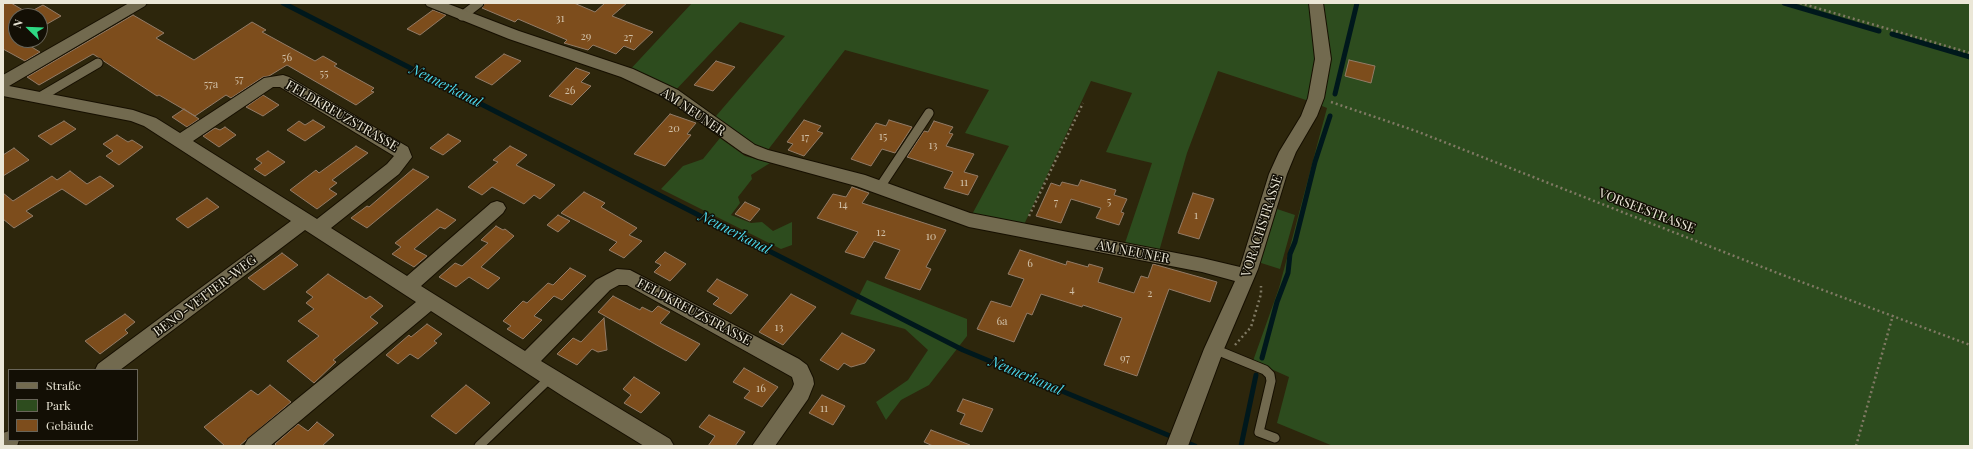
<!DOCTYPE html>
<meta charset="utf-8">
<style>
body{margin:0}
#map{position:relative;width:1973px;height:449px;overflow:hidden;background:#2d260c;font-family:"Playfair Display",serif}
canvas{display:block}
.frame{position:absolute;inset:0;border:4px solid #ebe7d7;pointer-events:none}
.legend{position:absolute;left:8px;top:369px;width:130px;height:72px;box-sizing:border-box;background:#130f05;border:1px solid #696559;margin:0;padding:5px 7px;list-style:none;font-size:12px;color:#ebe7d7}
.legend li{display:flex;align-items:center;gap:8px;height:20px}
.legend b{width:20px;border:1px solid #696559}
.north{position:absolute;left:8px;top:8px;width:40px;height:40px;box-sizing:border-box;background:#130f05;border:1px solid #696559;border-radius:50%;rotate:293deg;font-size:11px;font-weight:700;line-height:16px;text-align:center;color:#ebe7d7}
.north::after{content:'';display:block;margin:auto;width:14px;height:18px;background:#2ed883;clip-path:polygon(50% 0,100% 100%,50% 72%,0 100%)}
</style>
<div id="map">
<canvas width="1973" height="449"></canvas>
<div class="frame"></div>
<ul class="legend">
<li><b style="height:5px;background:#726a4f"></b>Straße</li>
<li><b style="height:11px;background:#2d4c1e"></b>Park</li>
<li><b style="height:11px;background:#7d4d1c"></b>Gebäude</li>
</ul>
<div class="north">N</div>
</div>
<script>
const context = document.querySelector('canvas').getContext('2d');
context.lineJoin = 'round';
function fillPath(path, color) { context.fillStyle = color; context.fill(path, 'evenodd'); }
const shape = rows => new Path2D(rows.map(r => 'M' + r).join(''));
function trace(path, color, width, dash) { context.strokeStyle = color; context.lineWidth = width; context.lineCap = dash ? 'butt' : 'round'; context.setLineDash(dash || []); context.stroke(path); }
function drawText(font, color, halo, rows, align = 'center') {
  context.font = font + ' "Playfair Display",serif'; context.lineWidth = 3; context.setLineDash([]); context.textBaseline = 'middle'; context.strokeStyle = halo; context.fillStyle = color; for (const [text, x, y, turn = 0] of rows) {
    context.save(); context.translate(x, y); context.rotate((+turn || 0) * Math.PI / 180); context.textAlign = isNaN(turn) ? turn : align; if (halo) context.strokeText(text, 0, 0); context.fillText(text, 0, 0); context.restore();
  }
}
fillPath(shape([
 [692,3,1316,3,1323,59,1312,102,1218,71,1187,153,1158,255,1123,249,1152,163,1106,152,1132,93,1091,81,1021,231,969,220,1009,146,965,133,989,90,845,50,764,155,710,123,785,36,740,22,672,94,627,73],
 [1319,3,1970,3,1970,446,1333,446,1277,423,1289,377,1253,361,1279,288,1327,108,1317,104],
 [720,138,745,156,770,163,751,175,752,179,738,197,740,203,731,215,751,223,762,222,773,231,792,222,792,245,781,249,661,189,683,166,703,159],
 [1274,208,1295,215,1280,269,1258,262],
 [867,280,967,319,967,336,929,385,901,400,886,420,876,402,908,380,928,350,905,329,850,314]
]), '#2d4c1e');
trace(shape([
 [283,3,963,350,1175,438],
 [1784,3,1879,31],
 [1892,34,1970,57],
 [1335,94,1357,3],
 [1262,358,1277,302,1288,273,1290,254,1295,242,1315,162,1330,116],
 [1183,441,1195,446],
 [1241,446,1256,375]
]), '#00181c', 5);
const building = shape([
 [3,3,11,3,28,13,43,5,61,16,40,28,40,16,16,16,16,40,20,40,40,52,25,61,3,49,3,3],
 [485,3,574,3,595,12,605,3,627,3,612,16,653,32,634,50,624,46,616,54,593,45,588,50,564,43,567,40,518,19,515,22,482,8,485,3],
 [433,10,446,15,420,35,407,29,433,10],
 [133,15,164,33,156,38,194,60,252,22,266,30,262,32,315,61,323,56,337,64,334,66,374,88,371,91,374,92,356,105,287,65,269,76,263,77,231,98,226,95,195,116,159,95,157,96,93,54,39,85,27,77,133,15],
 [504,54,521,61,492,85,475,77,504,54],
 [1349,60,1375,66,1371,83,1345,76,1349,60],
 [716,61,735,67,713,91,694,85,716,61],
 [576,68,590,73,581,82,591,86,572,105,549,96,576,68],
 [263,95,279,105,263,116,246,107,263,95],
 [184,109,199,119,187,127,172,117,184,109],
 [670,114,696,123,687,134,691,135,665,166,634,154,670,114],
 [313,120,325,127,305,141,287,130,299,121,305,125,313,120],
 [804,120,821,126,817,131,823,133,804,156,788,150,793,144,787,142,804,120],
 [889,120,912,127,895,153,882,149,871,166,851,159,876,123,886,126,889,120],
 [64,121,76,129,51,145,38,136,64,121],
 [934,121,953,127,949,133,953,134,946,146,974,154,964,172,978,176,968,195,944,188,953,172,907,157,924,131,928,132,934,121],
 [225,127,236,135,219,147,203,136,215,128,220,130,225,127],
 [448,134,461,141,443,155,430,148,448,134],
 [117,135,128,142,132,140,143,147,119,165,106,156,113,151,103,144,117,135],
 [356,146,368,153,332,180,337,183,329,189,337,194,317,209,290,190,316,170,319,173,356,146],
 [510,146,527,155,516,165,555,185,540,199,534,195,524,204,492,187,482,195,468,187,498,162,493,160,510,146],
 [14,148,29,160,3,176,3,155,14,148],
 [268,151,285,162,265,176,254,169,262,163,256,159,268,151],
 [413,169,429,177,367,228,351,218,367,206,369,207,413,169],
 [70,171,87,184,100,176,114,186,86,205,62,189,26,211,33,216,14,228,3,219,3,193,13,201,52,176,57,180,70,171],
 [1081,180,1116,190,1114,195,1127,199,1121,212,1124,213,1119,225,1096,218,1101,208,1071,199,1061,223,1036,216,1051,183,1060,186,1062,182,1078,186,1081,180],
 [852,187,869,193,862,203,946,230,926,267,931,269,920,290,885,278,900,250,874,241,864,258,845,252,858,232,817,218,833,194,846,197,852,187],
 [584,192,605,203,601,207,637,228,629,235,642,241,624,258,609,250,617,242,561,213,584,192],
 [1193,193,1214,199,1199,239,1178,233,1193,193],
 [207,198,219,207,188,228,176,219,207,198],
 [745,202,760,209,750,221,735,214,745,202],
 [437,209,456,220,445,229,440,227,414,249,427,256,414,267,392,254,401,247,395,243,437,209],
 [558,215,570,221,558,232,547,225,558,215],
 [496,226,503,230,505,229,514,236,481,267,500,278,488,289,469,277,456,287,439,277,455,263,462,266,488,243,481,240,496,226],
 [1020,250,1066,265,1067,261,1088,267,1089,264,1103,268,1098,282,1134,293,1141,276,1148,278,1153,264,1217,282,1210,302,1169,289,1137,376,1104,365,1122,318,1083,305,1082,307,1041,294,1032,315,1027,313,1014,342,977,329,991,301,1011,307,1024,279,1008,274,1020,250],
 [665,252,686,264,670,281,654,272,661,265,655,262,665,252],
 [282,253,298,265,264,290,248,278,282,253],
 [570,268,586,276,562,300,554,296,534,316,542,320,523,339,507,329,511,326,503,321,523,301,527,303,548,283,553,285,570,268],
 [328,274,366,299,370,296,383,306,370,317,378,323,333,360,336,362,314,383,287,361,319,336,298,321,314,309,306,303,313,297,306,292,328,274],
 [717,279,748,295,731,314,713,304,719,298,707,291,717,279],
 [791,294,816,307,783,345,759,332,791,294],
 [613,296,640,310,642,307,652,312,658,306,670,312,660,323,700,344,686,361,662,348,598,312,613,296],
 [125,314,135,322,125,330,128,333,100,354,85,341,125,314],
 [604,318,607,350,598,352,592,349,577,365,557,354,573,338,581,342,604,318],
 [427,324,442,334,434,341,437,343,418,359,410,354,398,364,386,355,409,335,411,337,427,324],
 [842,333,875,350,865,363,851,367,844,363,838,370,820,360,842,333],
 [744,368,778,387,762,407,744,398,750,391,733,382,744,368],
 [634,377,660,393,641,413,624,403,631,395,623,389,634,377],
 [270,385,291,402,239,446,225,446,204,427,251,390,258,395,270,385],
 [466,385,490,403,456,434,431,416,466,385],
 [822,395,845,406,833,425,809,413,822,395],
 [963,399,993,409,982,432,960,424,965,414,957,411,963,399],
 [709,415,745,432,735,446,708,446,715,436,699,427,709,415],
 [317,422,334,435,322,446,277,446,275,444,298,424,308,431,317,422],
 [931,430,970,445,969,446,933,446,924,442,931,430]
]);
fillPath(building, '#7d4d1c');
trace(building, '#927b67', 1);
const service = shape([
 [462,16,479,3],
 [40,97,98,63],
 [880,187,929,113],
 [1214,349,1265,370,1270,375,1271,381,1259,432,1275,438],
 [479,446,550,378]
]);
const minor = shape([
 [129,3,147,3,145,6,9,86,133,110,156,118,180,133,264,78,283,75,289,77,408,147,412,157,399,174,331,228,407,276,491,203,497,201,503,203,506,208,503,213,421,286,525,351,596,280,617,269,630,270,799,359,807,365,813,378,814,384,808,399,775,446,752,446,792,389,794,384,792,377,627,285,619,285,610,290,541,361,670,439,674,446,644,446,564,397,431,311,270,446,244,446,248,439,416,302,305,230,120,370,95,370,98,364,291,221,144,126,131,121,3,96,3,75,129,3],
 [273,87,280,87,394,156,387,164,317,219,193,141,273,87],
 [425,3,446,3,519,31,633,69,678,90,755,145,768,150,865,175,970,213,1202,258,1240,267,1269,174,1279,152,1301,116,1308,98,1315,59,1309,3,1323,3,1331,59,1324,98,1317,116,1296,152,1287,174,1258,269,1224,349,1188,446,1166,446,1204,349,1235,281,1202,272,969,227,856,186,758,159,743,153,666,98,621,77,509,39,427,6,425,3],
 [9,431,9,440,19,440,17,446,3,446,3,433,9,431]
]);
trace(service, '#160f00', 11);
trace(minor, '#160f00', 2);
trace(shape([
 [1800,3,1970,53],
 [1331,102,1416,131,1780,274,1970,345],
 [1029,216,1083,103],
 [1235,345,1251,327,1261,294,1261,286],
 [1856,446,1893,315]
]), '#807a64', 2.5, [2, 3]);
trace(service, '#726a4f', 9);
fillPath(minor, '#726a4f');
drawText('11px', '#d0c0a8', null, [
 ["31",560,19],
 ["29",586,37],
 ["27",628,38],
 ["56",287,58],
 ["55",324,74],
 ["57",239,80],
 ["57a",211,85],
 ["26",570,91],
 ["20",674,129],
 ["15",883,137],
 ["17",805,138],
 ["13",933,146],
 ["11",964,183],
 ["5",1109,202],
 ["7",1056,203],
 ["14",843,205],
 ["1",1196,216],
 ["12",881,233],
 ["10",931,237],
 ["6",1030,264],
 ["4",1072,290],
 ["2",1150,294],
 ["6a",1002,322],
 ["13",779,328],
 ["97",1125,359],
 ["16",761,389],
 ["11",824,409]
]);
drawText('13px', '#ebe7d7', '#130f05', [
 ["AM NEUNER",693,112,34],
 ["FELDKREUZSTRASSE",342,116,30],
 ["VORSEESTRASSE",1647,211,21],
 ["VORACHSTRASSE",1262,226,-72],
 ["AM NEUNER",1133,252,11],
 ["BENO-VETTER-WEG",205,296,-37],
 ["FELDKREUZSTRASSE",694,312,28]
]);
drawText('italic 14px', '#4cd7eb', '#130f05', [
 ["Neunerkanal",446,86,27],
 ["Neunerkanal",735,233,27],
 ["Neunerkanal",1026,376,23]
]);
</script>
